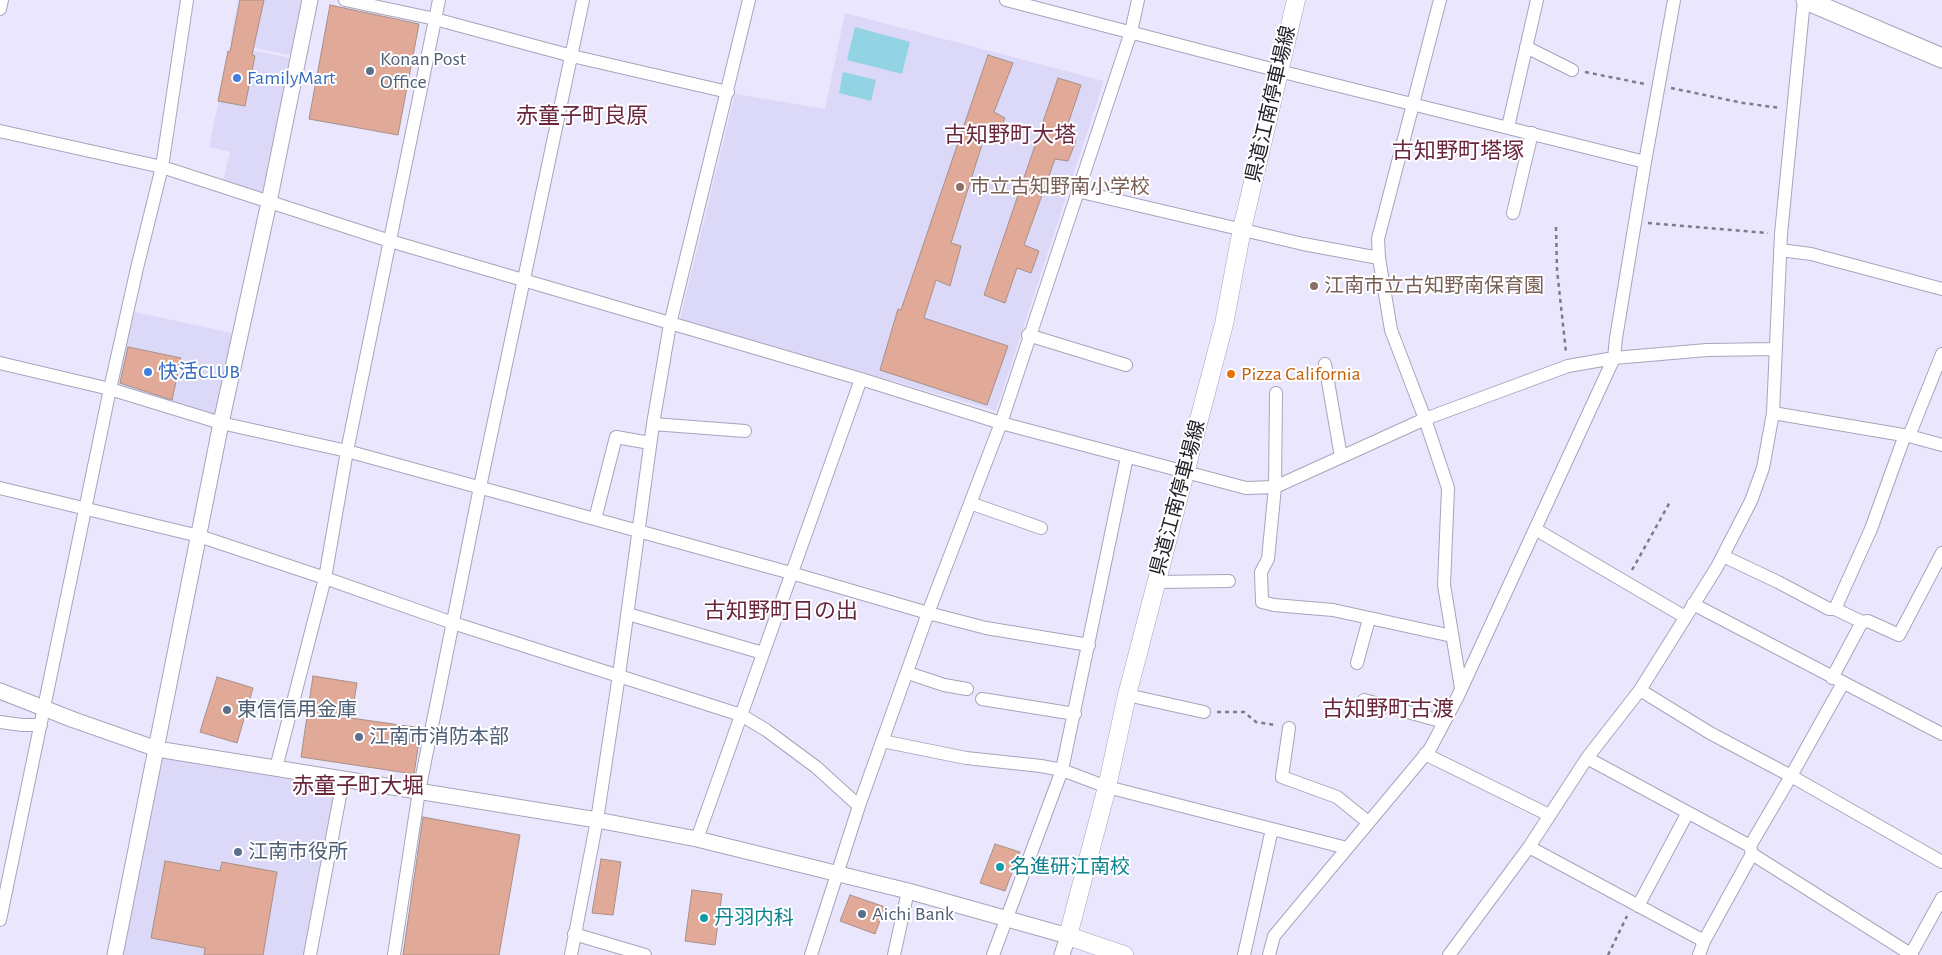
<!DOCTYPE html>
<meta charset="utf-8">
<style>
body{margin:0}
canvas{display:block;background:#e9e6fe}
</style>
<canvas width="1942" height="955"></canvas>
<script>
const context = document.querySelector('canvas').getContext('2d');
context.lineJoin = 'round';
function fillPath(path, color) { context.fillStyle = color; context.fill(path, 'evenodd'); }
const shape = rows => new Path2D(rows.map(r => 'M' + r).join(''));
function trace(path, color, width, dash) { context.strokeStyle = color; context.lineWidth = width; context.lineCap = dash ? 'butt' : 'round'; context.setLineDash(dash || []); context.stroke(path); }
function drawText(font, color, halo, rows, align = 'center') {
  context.font = font + ' "Alegreya Sans","Noto Sans JP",sans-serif'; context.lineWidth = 4; context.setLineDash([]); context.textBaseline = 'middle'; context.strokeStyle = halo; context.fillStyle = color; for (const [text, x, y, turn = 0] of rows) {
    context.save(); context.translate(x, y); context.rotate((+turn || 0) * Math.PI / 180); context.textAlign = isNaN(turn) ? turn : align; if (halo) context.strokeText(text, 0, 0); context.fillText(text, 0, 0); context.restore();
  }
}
fillPath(shape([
 [238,0,307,0,295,56,230,43],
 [845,13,1104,81,996,411,680,319,735,94,825,109],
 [230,46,295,59,268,199,222,185,230,152,209,147],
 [130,311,232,333,216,417,113,388],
 [163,756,336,784,304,955,119,955]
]), '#dcd8f7');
fillPath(shape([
 [855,27,910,42,902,74,847,60],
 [843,72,876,80,871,101,839,93]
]), '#92d4e3');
const building = shape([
 [240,0,264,0,252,55,255,56,245,106,218,101,228,51,230,52,240,0],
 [330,5,419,24,398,135,309,119,330,5],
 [988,55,1013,63,994,112,1005,118,996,138,985,135,951,243,961,246,950,286,936,280,924,318,1008,346,987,405,880,370,898,309,901,310,988,55],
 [1058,78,1081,85,1064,136,1076,141,1068,161,1055,159,1024,245,1039,251,1031,273,1017,268,1005,303,984,295,1058,78],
 [128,347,181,358,172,400,120,383,128,347],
 [313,676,357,683,351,718,421,728,414,774,301,757,313,676],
 [217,677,253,688,237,743,200,732,217,677],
 [423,817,520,835,499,955,403,955,423,817],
 [995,844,1020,852,1005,891,980,883,995,844],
 [601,859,621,862,613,915,592,913,601,859],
 [165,861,220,871,222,862,277,872,263,955,204,955,205,948,151,938,165,861],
 [692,890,722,894,715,945,685,941,692,890],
 [850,895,885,907,875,934,840,921,850,895]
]);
fillPath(building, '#e1aa98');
trace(building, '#a88f87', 1);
const minor = shape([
 [345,0,435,19,572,56,728,92],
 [1006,0,1279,71,1645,162],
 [1440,0,1378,239,1379,258,1391,330,1425,419,1448,488,1444,585,1461,688],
 [0,9,2,0],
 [1526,47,1572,70],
 [1508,127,1537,0],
 [0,131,162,167,390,241,861,379,1001,423,1246,488,1275,487,1425,419,1568,366,1614,358,1707,350,1776,349],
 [1077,191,1303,244,1379,258],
 [1513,213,1532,133],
 [1780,250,1811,254,1942,289],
 [1028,335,1126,365],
 [0,363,110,389,221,423,347,451,791,573,928,613,986,628,1089,645],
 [1325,364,1341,457],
 [1276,393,1275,487,1268,559,1261,572,1262,602,1274,605,1333,610,1452,636],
 [1773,413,1909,436,1942,445],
 [653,424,745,431],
 [1909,436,1942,354],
 [0,488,199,536,325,578,453,623,741,715,766,730,816,767,859,806],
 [970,503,1041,528],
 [595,519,616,437,650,443],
 [1535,529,1685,617],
 [1723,556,1778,582,1829,609,1835,609],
 [1156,582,1229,581],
 [1693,604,1942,734],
 [628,614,763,653],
 [1862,622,1868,621,1899,635,1942,553],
 [1357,663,1369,619],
 [908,673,944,685,967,689],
 [1832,678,1862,622,1835,609,1871,529,1905,435],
 [1640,690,1710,733,1791,776,1942,862],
 [1127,695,1204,712],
 [982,699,1075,714],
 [1364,700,1444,722],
 [0,722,22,725,41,725],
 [1289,728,1282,777,1337,797,1368,822],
 [882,741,966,758,1041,766,1062,770,1107,787,1347,848],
 [1425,754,1549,815],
 [1587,758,1750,846],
 [276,768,325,578,347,451,439,0],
 [697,839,861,379],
 [1529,847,1704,941],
 [1752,854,1750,846,1791,776,1843,683],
 [1638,906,1687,814],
 [0,920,110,389,137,268,162,167,187,0],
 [574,934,645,955],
 [1911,954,1942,898],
 [310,955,343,780],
 [394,955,419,791,480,487,583,0],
 [571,955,597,820,619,675,653,424,670,324,749,0],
 [811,955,859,806,928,613,1001,423,1131,32,1138,0],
 [894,955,908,891],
 [993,955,1062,770,1127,457],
 [1244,955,1272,829],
 [1269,955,1274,936,1430,749,1458,696,1614,358,1616,338,1645,162,1674,0],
 [1449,955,1529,847,1587,758,1640,690,1717,567,1751,501,1763,468,1773,413,1781,234,1804,0],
 [1699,955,1704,941,1752,854,1912,955]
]);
const tertiary = shape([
 [0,691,74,720,157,749,597,820,697,839,908,891,1068,936,1062,955],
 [115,955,221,423,269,202,310,0]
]);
const secondary = shape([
 [1124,955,1068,936,1107,787,1127,695,1224,324,1242,229,1296,0]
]);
const primary = shape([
 [1806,0,1942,58]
]);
trace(minor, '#a7a5bb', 14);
trace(tertiary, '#a7a5bb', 17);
trace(secondary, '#a7a5bb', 19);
trace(primary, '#a7a5bb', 21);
trace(shape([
 [1585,72,1645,84],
 [1671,88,1743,103,1781,108],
 [1648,223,1768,233],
 [1556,227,1557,270,1566,352],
 [1632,570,1670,502],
 [1217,712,1244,712,1256,722,1275,725],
 [1608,955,1627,916]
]), '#7d7b8b', 2.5, [4, 4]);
trace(minor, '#fff', 12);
trace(tertiary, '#fff', 15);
trace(secondary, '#fff', 18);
trace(primary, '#fff', 19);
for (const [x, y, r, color] of [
 [370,71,5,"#5c6f8a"],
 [237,78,5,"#3f7fe0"],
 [960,187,5,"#8d6e63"],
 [1314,286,5,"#8d6e63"],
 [148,372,5,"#3f7fe0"],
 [1231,374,5,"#e8710a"],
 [227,710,5,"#5c6f8a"],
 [359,737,5,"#5c6f8a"],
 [238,852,5,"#5c6f8a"],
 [1000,867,5,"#0f9aa8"],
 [862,914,5,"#5c6f8a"],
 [704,918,5,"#0f9aa8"]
]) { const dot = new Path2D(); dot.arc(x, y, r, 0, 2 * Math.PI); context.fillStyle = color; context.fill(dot); trace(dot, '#fff', 2); }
drawText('20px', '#4e5e75', '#fff', [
 ["Konan Post",380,59],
 ["Office",380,82],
 ["東信信用金庫",237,710],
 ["江南市消防本部",369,737],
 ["江南市役所",248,852],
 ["Aichi Bank",872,914]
], 'left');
drawText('20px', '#366cbe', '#fff', [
 ["FamilyMart",247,78],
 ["快活CLUB",158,372]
], 'left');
drawText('20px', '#23222b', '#fff', [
 ["県道江南停車場線",1271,104,-77],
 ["県道江南停車場線",1178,498,-75]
]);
drawText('20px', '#785e54', '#fff', [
 ["市立古知野南小学校",970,187],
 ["江南市立古知野南保育園",1324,286]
], 'left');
drawText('20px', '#c56008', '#fff', [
 ["Pizza California",1241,374]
], 'left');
drawText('20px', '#0d838f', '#fff', [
 ["名進研江南校",1010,867],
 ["丹羽内科",714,918]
], 'left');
drawText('22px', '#6a263d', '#fff', [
 ["赤童子町良原",582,116],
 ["古知野町大塔",1010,135],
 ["古知野町塔塚",1458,151],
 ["古知野町日の出",781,611],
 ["古知野町古渡",1388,709],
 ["赤童子町大堀",358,786]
]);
</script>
